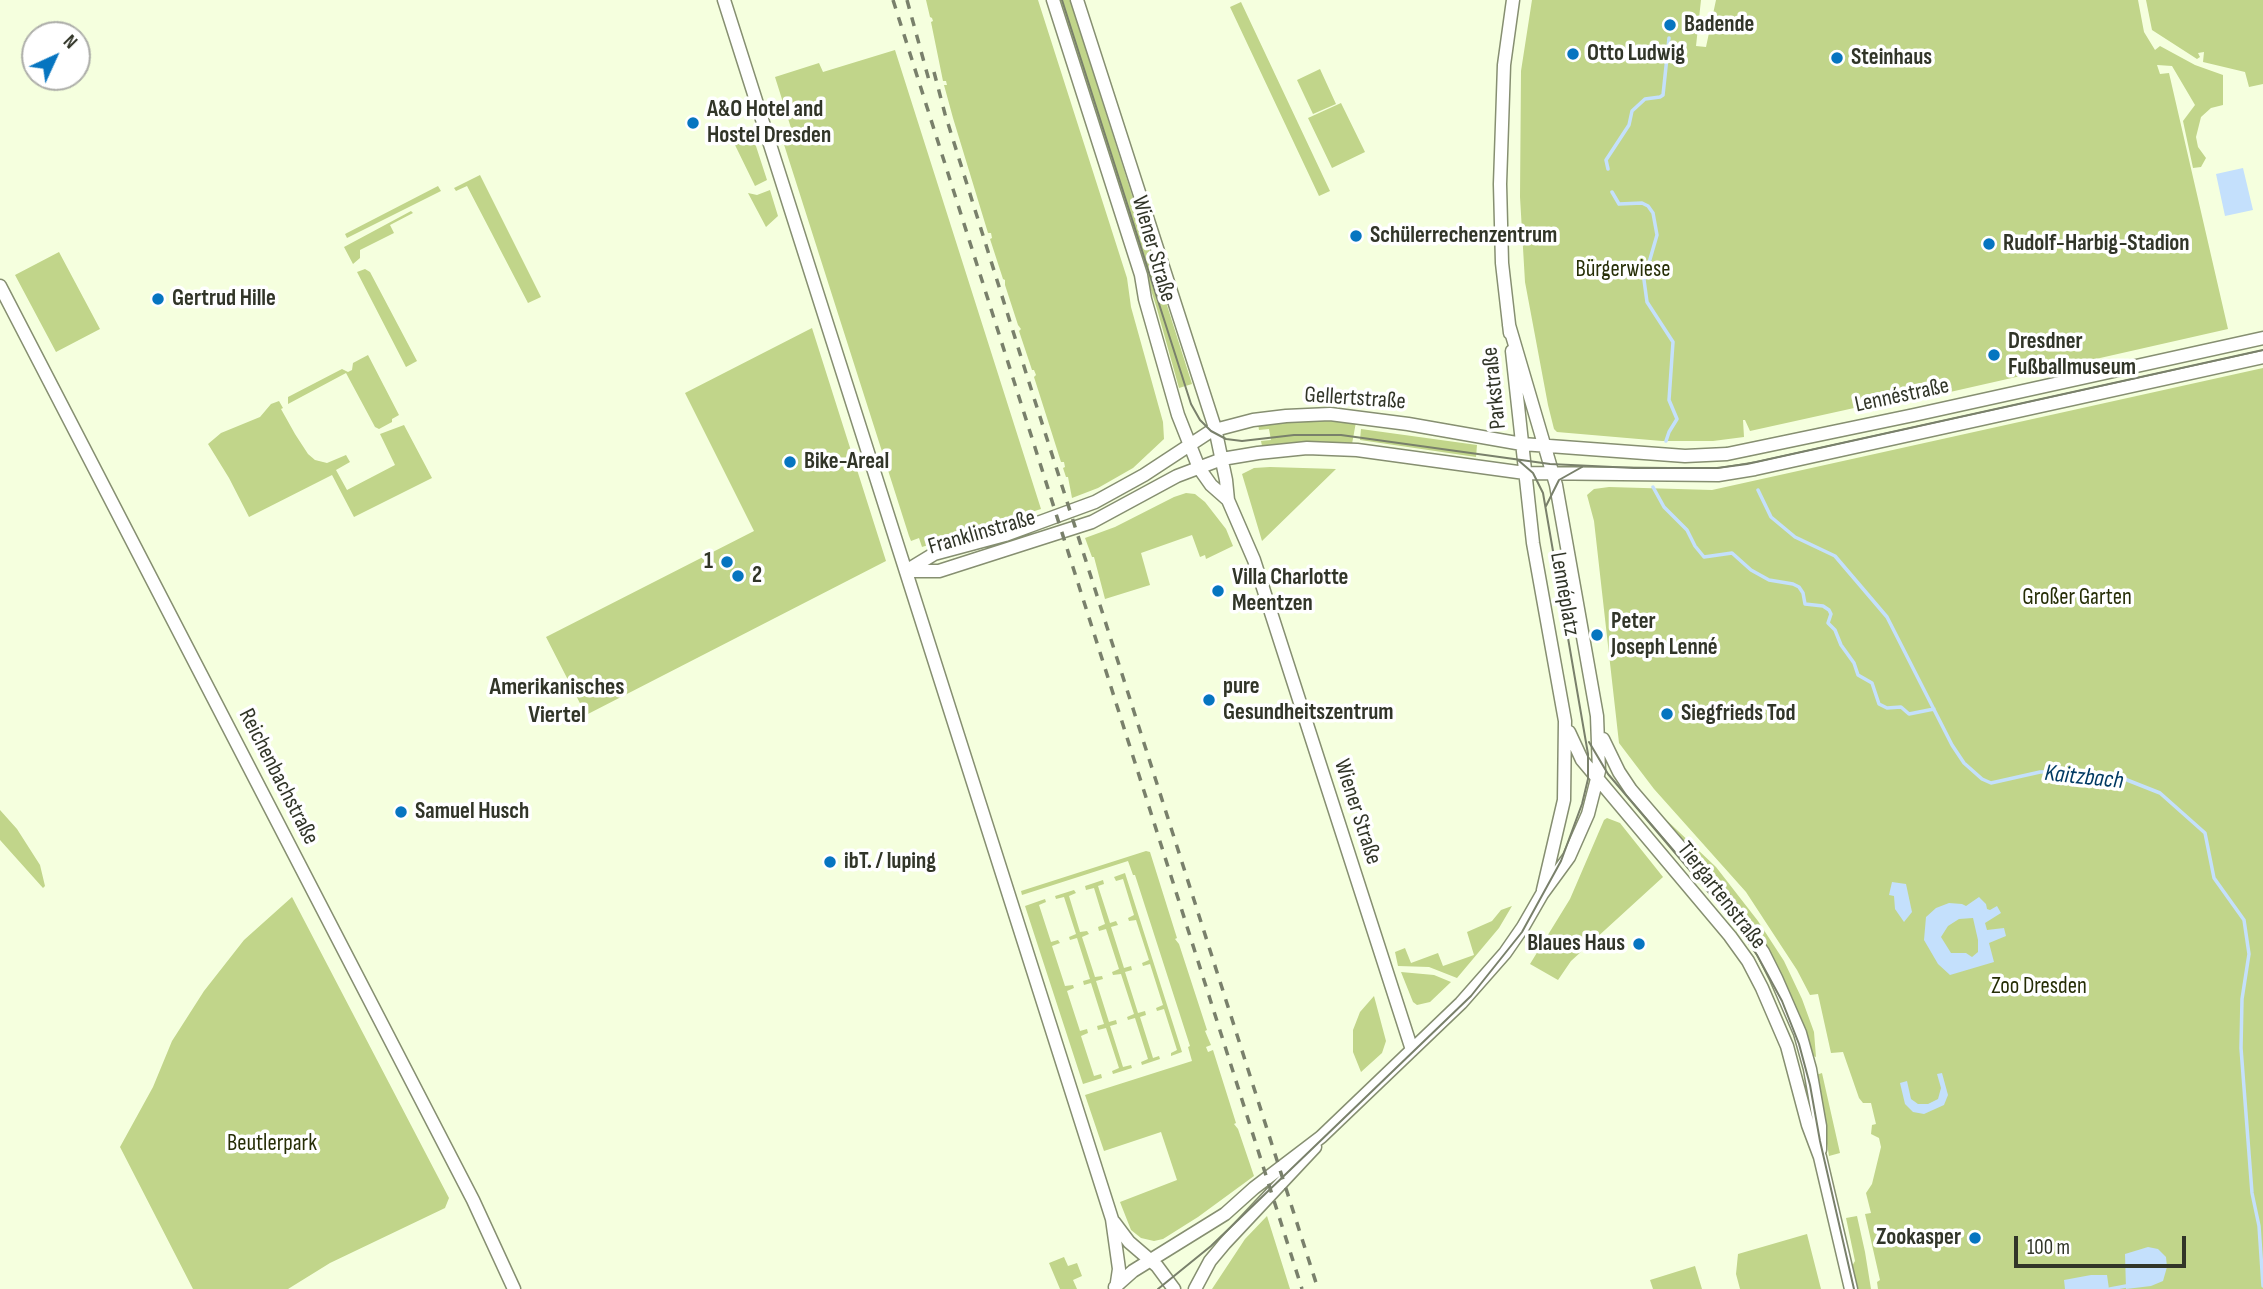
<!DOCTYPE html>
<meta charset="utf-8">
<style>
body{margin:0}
#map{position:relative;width:2263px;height:1289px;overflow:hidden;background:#f5ffde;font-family:"Sofia Sans Condensed",sans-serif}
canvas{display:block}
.north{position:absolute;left:21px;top:21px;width:70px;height:70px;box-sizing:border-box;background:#fff;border:2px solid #adaea9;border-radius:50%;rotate:45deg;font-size:19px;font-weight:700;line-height:28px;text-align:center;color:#313528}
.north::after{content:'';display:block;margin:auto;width:24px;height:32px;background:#0675c0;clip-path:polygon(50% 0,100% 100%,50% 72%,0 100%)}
.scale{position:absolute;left:2014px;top:1236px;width:172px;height:32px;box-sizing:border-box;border:4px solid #313528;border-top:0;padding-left:9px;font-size:21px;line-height:24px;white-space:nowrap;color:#313528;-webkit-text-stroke:5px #fff;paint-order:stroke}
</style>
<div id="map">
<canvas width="2263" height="1289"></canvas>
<div class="north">N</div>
<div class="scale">100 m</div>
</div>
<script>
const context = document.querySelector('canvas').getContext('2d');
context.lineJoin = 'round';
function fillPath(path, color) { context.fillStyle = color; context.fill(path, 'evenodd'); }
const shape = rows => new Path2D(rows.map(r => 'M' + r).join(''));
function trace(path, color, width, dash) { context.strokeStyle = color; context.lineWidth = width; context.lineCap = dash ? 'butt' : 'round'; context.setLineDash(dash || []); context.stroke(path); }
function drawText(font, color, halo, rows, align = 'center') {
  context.font = font + ' "Sofia Sans Condensed",sans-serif'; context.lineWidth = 7; context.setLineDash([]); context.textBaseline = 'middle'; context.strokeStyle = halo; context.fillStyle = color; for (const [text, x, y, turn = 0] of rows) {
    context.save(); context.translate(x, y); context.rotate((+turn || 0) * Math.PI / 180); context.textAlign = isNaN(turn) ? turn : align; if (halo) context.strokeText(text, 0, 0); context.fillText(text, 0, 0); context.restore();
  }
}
fillPath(shape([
 [926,0,1038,0,1127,278,1131,307,1163,422,1164,439,1133,468,1098,488,1072,498,1068,477,1066,477,1063,468,1065,467,1064,462,1061,462,1034,377,1036,375,1034,370,1032,370,1019,331,1021,329,1018,325,1005,285,1005,280,1003,279,990,239,992,238,991,233,988,233,953,118,944,85,947,85,946,81,943,81,931,22,933,21,932,18,930,17],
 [1059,0,1070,0,1192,384,1179,388,1157,309],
 [1532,0,1701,0,1696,46,1706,47,1716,0,2138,0,2144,32,2155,50,2160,46,2195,65,2223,75,2223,105,2211,108,2201,117,2196,137,2198,147,2206,158,2201,167,2193,168,2183,121,2195,105,2172,66,2157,65,2160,74,2169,73,2228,329,1928,397,1904,397,1750,431,1745,420,1743,420,1744,437,1713,441,1662,441,1557,432,1554,429,1548,405,1525,282,1520,197,1521,71],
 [2146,0,2263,0,2263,84,2249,87,2245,72,2203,62,2204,52,2198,53,2200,57,2197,59,2152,30],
 [1241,2,1330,191,1319,196,1230,7],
 [895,50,1041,509,922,547,919,538,911,541,909,536,780,132,791,128,775,77,819,63,823,72],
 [1320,69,1336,104,1313,114,1297,80],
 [1341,103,1365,152,1332,168,1308,118],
 [753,137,767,180,755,186,735,145],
 [480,175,541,297,528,303,467,186,456,191,454,188],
 [438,186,441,191,347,238,345,234],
 [770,190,778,216,766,227,748,193,757,195],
 [411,211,413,213,390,225,394,233,360,250,360,258,353,264,344,247],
 [59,252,100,329,56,352,15,275],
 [365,269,370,272,417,361,406,367,357,272],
 [812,328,886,561,586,715,546,637,754,531,685,393],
 [368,355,399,415,392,419,392,422,379,429,375,427,346,373,288,404,288,397,342,369,348,372,352,370,353,363],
 [2263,368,2263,1289,1878,1289,1877,1282,1880,1280,1865,1214,1871,1213,1866,1193,1872,1184,1881,1147,1879,1138,1871,1134,1872,1125,1876,1124,1871,1103,1863,1103,1859,1098,1843,1052,1831,1053,1818,994,1810,995,1797,970,1746,892,1654,789,1619,743,1594,521,1587,495,1594,489,1609,487,1712,490],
 [279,401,283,408,281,409,295,434,308,454,315,460,327,463,346,455,350,462,336,470,347,490,395,465,380,434,404,425,432,478,354,517,332,475,249,517,229,478,208,444,221,433,260,417,271,404],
 [1324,420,1356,422,1352,444,1311,442,1262,446,1261,441,1271,440,1269,429,1259,430,1258,424],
 [1361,429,1477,445,1476,457,1360,440],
 [1270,467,1336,469,1262,541,1242,474,1254,468],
 [1186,493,1195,494,1205,502,1226,529,1233,546,1206,559,1205,555,1200,557,1192,535,1141,553,1150,585,1105,599,1094,557,1092,557,1085,538,1115,527,1174,497],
 [0,810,17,829,40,865,45,886,43,888,0,840],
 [1658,812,1716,867,1758,921,1784,961,1802,999,1814,1032,1816,1057,1810,1055,1800,1015,1769,957],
 [1607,818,1620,823,1663,877,1571,961,1558,980,1530,964,1570,899,1604,820],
 [1146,851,1150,852,1177,938,1175,939,1179,944,1207,1030,1205,1031,1211,1045,1206,1047,1208,1052,1213,1050,1236,1123,1234,1124,1238,1129,1254,1176,1198,1217,1163,1239,1154,1241,1141,1238,1131,1230,1120,1202,1177,1180,1161,1132,1104,1151,1085,1095,1192,1061,1188,1047,1190,1046,1135,875,1133,875,1128,861,1022,895,1021,891],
 [1125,873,1182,1052,1171,1056,1171,1053,1177,1050,1164,1009,1157,1011,1156,1008,1163,1005,1150,964,1143,966,1142,963,1149,960,1136,920,1129,921,1128,918,1134,915,1123,879,1116,881,1114,877],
 [1103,880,1104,884,1098,886,1110,923,1116,921,1118,925,1111,927,1124,968,1131,966,1132,970,1125,972,1138,1013,1145,1011,1146,1015,1140,1017,1153,1058,1159,1056,1160,1059,1142,1065,1141,1062,1148,1059,1135,1018,1128,1020,1127,1017,1134,1014,1121,974,1113,975,1112,972,1119,969,1106,929,1099,931,1098,927,1105,924,1094,888,1086,890,1085,886],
 [1074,890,1076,893,1069,896,1080,932,1087,931,1089,934,1082,937,1095,977,1102,976,1103,979,1096,981,1109,1022,1116,1020,1117,1024,1110,1026,1123,1067,1131,1065,1132,1068,1113,1074,1112,1071,1119,1068,1106,1028,1098,1030,1097,1026,1104,1024,1091,983,1084,985,1083,981,1090,979,1077,938,1070,940,1069,937,1076,934,1064,897,1056,899,1055,896],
 [292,897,449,1198,445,1208,330,1263,288,1289,193,1289,120,1147,153,1087,172,1041,204,991,244,940],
 [1045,899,1046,902,1039,905,1051,942,1058,940,1060,943,1052,946,1065,986,1073,985,1074,988,1067,991,1080,1031,1087,1029,1088,1033,1081,1036,1094,1076,1101,1074,1102,1078,1083,1084,1025,906],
 [1512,906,1499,928,1457,978,1429,967,1398,966,1395,952,1405,948,1411,963,1438,953,1443,966,1474,955,1467,932,1492,921,1501,910],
 [1401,972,1434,975,1451,982,1430,1002,1417,1005,1413,1002],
 [1374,996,1386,1041,1382,1053,1361,1072,1353,1052,1353,1030,1360,1012],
 [1822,1073,1840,1153,1829,1156,1816,1075],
 [1267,1216,1290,1289,1212,1289,1245,1239],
 [1857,1216,1865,1252,1871,1289,1858,1289,1852,1266,1855,1261,1846,1218],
 [1807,1234,1821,1289,1740,1289,1736,1274,1738,1254],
 [1064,1257,1068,1266,1077,1263,1082,1276,1073,1280,1077,1289,1060,1289,1049,1263],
 [1695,1266,1702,1289,1653,1289,1650,1280]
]), '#c1d58a');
fillPath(shape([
 [2243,168,2253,210,2225,216,2216,174],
 [1892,882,1906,884,1912,912,1904,922,1895,909,1894,896,1889,895],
 [1979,897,1986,904,1987,909,1990,910,1997,906,2001,913,1985,923,1987,930,2004,928,2006,936,1989,943,1994,962,1950,975,1938,964,1924,940,1926,917,1936,908,1949,903,1962,904,1966,906],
 [1973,918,1978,940,1978,952,1972,957,1966,953,1951,953,1941,937,1948,926,1959,919],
 [1942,1073,1948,1095,1944,1105,1924,1114,1913,1112,1905,1104,1900,1083,1907,1081,1911,1099,1918,1104,1928,1104,1938,1099,1941,1088,1937,1074],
 [2148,1247,2158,1249,2166,1257,2167,1267,2163,1281,2151,1286,2126,1289,2125,1254],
 [2091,1275,2107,1275,2109,1289,2065,1289,2064,1280]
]), '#c4e0fc');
trace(shape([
 [1608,169,1606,160,1629,125,1632,111,1645,99,1660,97,1663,95,1669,38],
 [1612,192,1619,204,1642,203,1648,206,1653,213,1657,235,1644,280,1647,302,1673,342,1669,400,1677,419,1669,432,1666,441],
 [1653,487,1664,507,1687,530,1695,546,1704,557,1732,553,1751,570,1769,580,1793,584,1799,587,1803,593,1805,604,1823,606,1829,610,1831,614,1828,623,1835,630,1841,645,1854,663,1858,675,1872,683,1879,704,1887,708,1901,707,1909,714,1934,709],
 [1758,490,1771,517,1795,537,1835,556,1887,617,1952,745,1964,763,1982,779,1991,783,2040,772,2081,771,2117,776,2160,793,2205,833,2214,878,2244,920,2249,954,2242,999,2241,1048,2252,1193,2259,1226,2263,1286],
 [2110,1289,2126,1286]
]), '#c4e0fc', 3.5);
const secondary = shape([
 [724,0,1112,1219,1119,1269,1116,1289],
 [1053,0,1141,275,1145,299,1178,415,1199,468,1211,485,1228,500],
 [1077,0,1215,428,1226,480,1228,500,1254,560,1412,1050],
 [0,286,473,1200,514,1289],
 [1510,333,1502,263,1500,184,1504,65,1513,0],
 [1512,351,1533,543,1565,721,1564,800,1543,890],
 [906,571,934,554,1005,535,1095,502,1144,475,1211,431,1253,420,1286,416,1330,414,1408,424,1522,444,1685,456,1727,454,1914,415,2263,338],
 [906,571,939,571,1092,522,1177,476,1222,459,1258,453,1307,448,1357,450,1525,473,1718,475,1755,469,2263,357],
 [1569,732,1582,760,1730,936,1748,961,1762,988,1787,1046,1808,1125,1820,1157,1851,1289],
 [1603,739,1619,772,1631,790,1728,903,1763,952,1776,978,1800,1033,1810,1069,1820,1126,1820,1150],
 [1114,1222,1129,1242,1157,1266,1174,1289],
 [1115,1287,1133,1271,1225,1214,1254,1188,1321,1137,1461,1003,1505,953,1523,927,1542,894,1569,857,1588,814,1599,771,1597,716,1556,485,1509,325],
 [1195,1289,1210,1261,1225,1243,1315,1147]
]);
trace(secondary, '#868f71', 15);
trace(secondary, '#fff', 12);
trace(shape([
 [1062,0,1191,404,1200,420,1211,431,1226,439,1242,441,1294,435,1341,435,1550,464,1634,468,1717,468,1747,464,2263,350],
 [1546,506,1559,480,1582,467],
 [1589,742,1608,774,1739,928,1757,955,1782,1001,1799,1044,1810,1085,1820,1141,1854,1289],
 [1158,1289,1211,1246,1471,996,1522,932,1561,861,1582,804,1588,779,1588,754,1543,493,1533,473,1518,460]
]), '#79806b', 2);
trace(shape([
 [893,0,1302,1289],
 [907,0,930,84],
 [934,72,945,114,1027,376,1318,1289]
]), '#79806b', 3.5, [9, 9]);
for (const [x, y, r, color] of [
 [1670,25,7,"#0675c0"],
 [1573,54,7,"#0675c0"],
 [1837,58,7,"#0675c0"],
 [693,123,7,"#0675c0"],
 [1356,236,7,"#0675c0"],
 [1989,244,7,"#0675c0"],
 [158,299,7,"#0675c0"],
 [1994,355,7,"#0675c0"],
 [790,462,7,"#0675c0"],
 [727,562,7,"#0675c0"],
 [738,576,7,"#0675c0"],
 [1218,591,7,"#0675c0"],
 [1597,635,7,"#0675c0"],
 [1209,700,7,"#0675c0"],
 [1667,714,7,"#0675c0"],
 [401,812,7,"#0675c0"],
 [830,862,7,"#0675c0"],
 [1639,944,7,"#0675c0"],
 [1975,1238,7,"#0675c0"]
]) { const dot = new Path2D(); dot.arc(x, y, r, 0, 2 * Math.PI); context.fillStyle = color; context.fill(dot); trace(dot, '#fff', 2.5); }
drawText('bold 23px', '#313528', '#fff', [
 ["Badende",1684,25],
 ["Otto Ludwig",1587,54],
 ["Steinhaus",1851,58],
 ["A&O Hotel and",707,110],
 ["Hostel Dresden",707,136],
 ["Schülerrechenzentrum",1370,236],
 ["Rudolf-Harbig-Stadion",2003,244],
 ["Gertrud Hille",172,299],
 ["Dresdner",2008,342],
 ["Fußballmuseum",2008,368],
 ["Bike-Areal",804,462],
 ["1",713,562,"right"],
 ["2",752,576],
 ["Villa Charlotte",1232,578],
 ["Meentzen",1232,604],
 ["Peter",1611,622],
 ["Joseph Lenné",1611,648],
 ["pure",1223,687],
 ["Gesundheitszentrum",1223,713],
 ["Siegfrieds Tod",1681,714],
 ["Samuel Husch",415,812],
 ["ibT. / luping",844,862],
 ["Blaues Haus",1625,944,"right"],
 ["Zookasper",1961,1238,"right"]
], 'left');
drawText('23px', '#313528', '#fff', [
 ["Wiener Straße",1153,249,74],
 ["Parkstraße",1495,388,-96],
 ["Lennéstraße",1902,396,-12],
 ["Gellertstraße",1355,399,4],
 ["Franklinstraße",982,533,-16],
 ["Lennéplatz",1564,594,80],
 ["Reichenbachstraße",278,777,63],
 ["Wiener Straße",1357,812,72],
 ["Tiergartenstraße",1721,896,52]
]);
drawText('23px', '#262e06', '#fff', [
 ["Bürgerwiese",1623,270],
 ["Großer Garten",2077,598],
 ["Zoo Dresden",2039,987],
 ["Beutlerpark",272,1144]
]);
drawText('bold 24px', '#313528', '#fff', [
 ["Amerikanisches",557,688],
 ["Viertel",557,716]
]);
drawText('italic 24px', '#003a63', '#fff', [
 ["Kaitzbach",2084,778,6]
]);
</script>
